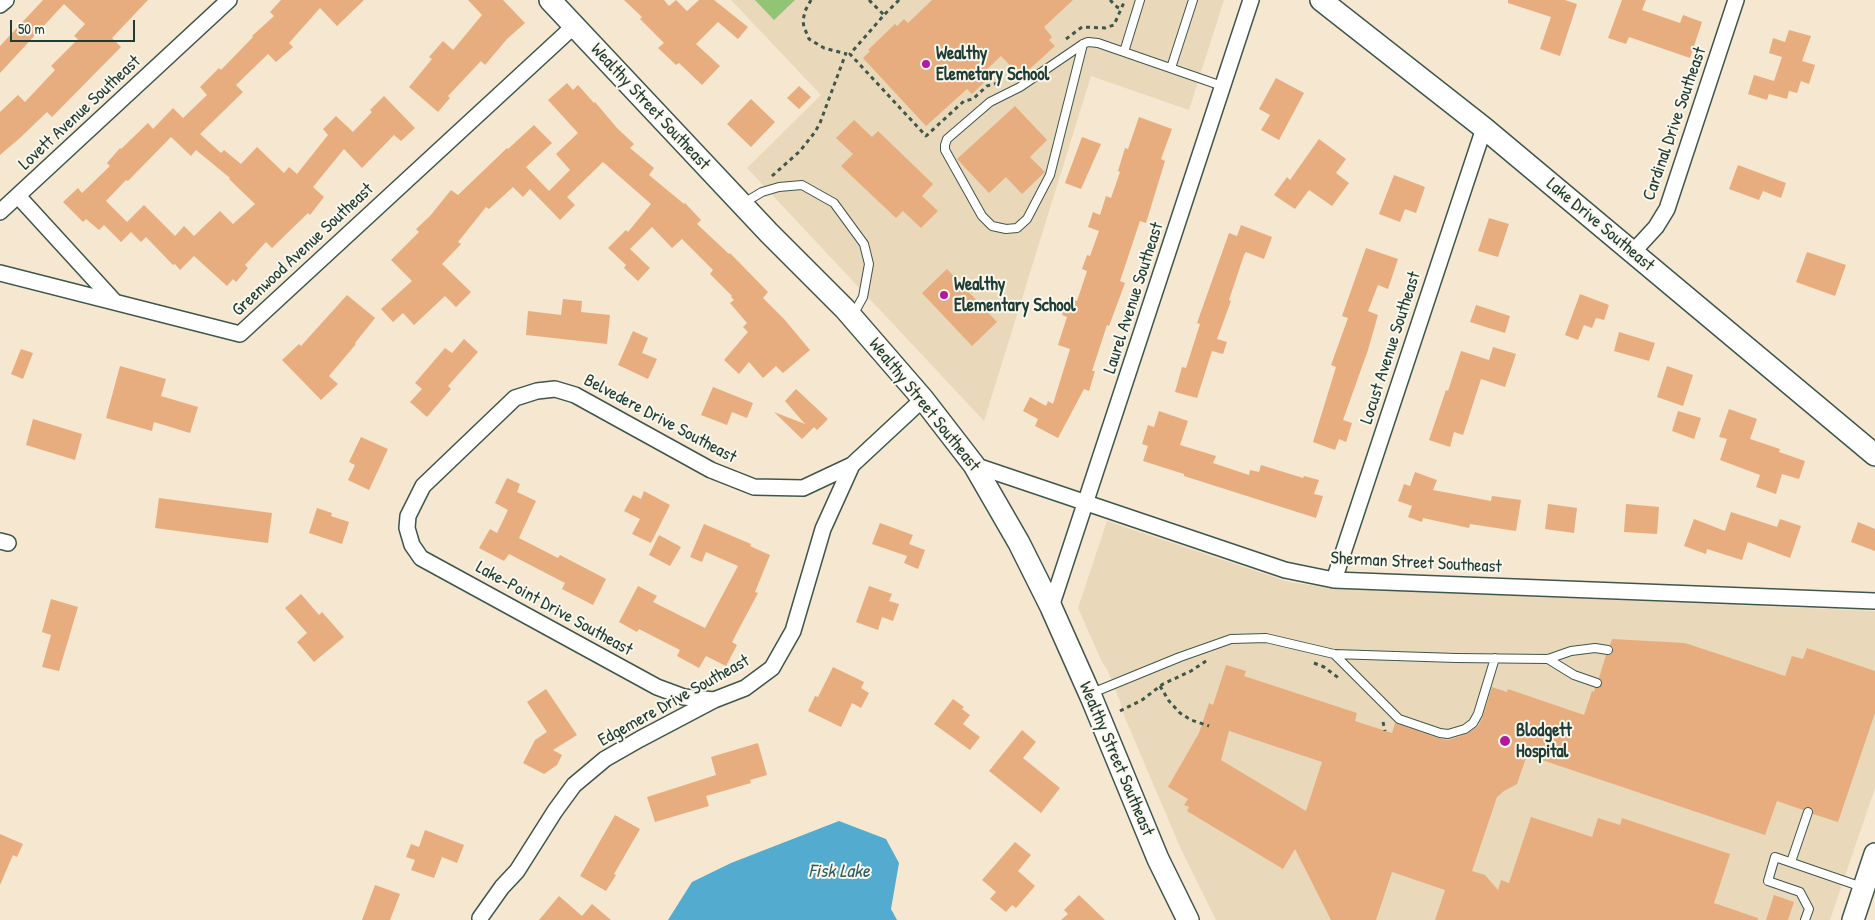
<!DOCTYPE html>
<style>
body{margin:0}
#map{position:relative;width:1875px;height:920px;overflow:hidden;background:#f5e7d0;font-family:"Patrick Hand",sans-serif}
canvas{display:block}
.scale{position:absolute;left:10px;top:20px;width:125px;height:22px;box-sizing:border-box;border:2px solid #1f3d34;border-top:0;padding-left:6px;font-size:15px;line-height:18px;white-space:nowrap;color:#1f3d34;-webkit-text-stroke:4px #fbf7ec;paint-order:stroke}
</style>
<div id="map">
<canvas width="1875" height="920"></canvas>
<div class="scale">50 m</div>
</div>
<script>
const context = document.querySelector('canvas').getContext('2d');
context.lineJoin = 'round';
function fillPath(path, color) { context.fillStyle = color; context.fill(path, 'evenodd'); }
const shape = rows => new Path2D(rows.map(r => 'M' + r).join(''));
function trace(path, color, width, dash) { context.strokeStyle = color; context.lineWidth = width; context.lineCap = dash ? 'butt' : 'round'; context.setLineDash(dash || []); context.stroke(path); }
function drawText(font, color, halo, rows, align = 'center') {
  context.font = font + ' "Patrick Hand",sans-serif'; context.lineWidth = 4; context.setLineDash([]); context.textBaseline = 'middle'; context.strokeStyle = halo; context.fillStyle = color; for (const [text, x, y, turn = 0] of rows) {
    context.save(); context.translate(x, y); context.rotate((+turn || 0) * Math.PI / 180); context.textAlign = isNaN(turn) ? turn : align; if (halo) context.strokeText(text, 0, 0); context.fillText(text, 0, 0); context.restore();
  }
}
fillPath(shape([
 [731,0,1224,0,1189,110,1091,76,984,421,747,168,821,95],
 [1107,521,1289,582,1328,588,1875,611,1875,788,1830,920,1216,920,1180,847,1123,713,1120,701,1107,669,1102,662,1078,608]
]), '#e9d9ba');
fillPath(shape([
 [755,0,795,0,774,20]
]), '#91c474');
fillPath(shape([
 [839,821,886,839,899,863,891,909,897,920,668,920,692,882,731,863]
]), '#53acd0');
fillPath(shape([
 [43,0,148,0,112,38,121,47,52,117,47,112,21,137,0,155,0,112,18,95,25,102,55,70,51,66,78,39,74,36,85,24,64,4,0,73,0,46],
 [281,0,364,0,337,26,320,8,289,43,293,47,276,62,268,54,236,85,243,92,200,134,221,153,224,150,241,164,257,147,284,173,289,167,297,174,328,135,323,129,336,116,353,132,372,112,370,110,384,96,415,128,401,141,394,135,362,168,344,149,313,187,324,197,310,215,308,213,272,248,266,242,245,265,248,268,236,282,233,279,227,286,194,256,180,270,175,264,173,265,146,237,141,242,131,232,121,242,104,225,99,230,86,219,83,222,63,202,78,188,82,193,110,166,107,163,120,148,121,149,148,123,153,129,173,108,183,118,207,95,200,87,219,68,221,70,253,37,252,36,274,16,270,12],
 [171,137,191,156,196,150,230,178,229,179,255,204,233,224,220,211,194,236,184,226,175,236,144,205,127,222,106,201,126,180,128,181],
 [468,0,503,0,525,23,507,39,485,65,481,61,448,96,450,98,438,112,409,87,432,59,429,57,443,41,453,50,482,15],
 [624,0,664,0,669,6,676,0,687,11,699,0,714,0,748,27,738,39,718,22,696,44,720,66,702,85,679,63,676,65,658,48,664,43,640,19,642,17],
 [932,0,1073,0,1044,27,1052,37,1049,40,1055,46,1021,77,1001,56,981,75,987,80,972,94,967,89,926,126,863,58,870,51,868,50,895,24,897,26,904,19,908,23],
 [1508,0,1565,0,1577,4,1560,56,1540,49,1551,17,1508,3],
 [1622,0,1646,0,1642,10,1680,23,1683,15,1702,22,1690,58,1629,37,1626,44,1608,38],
 [1789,30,1811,36,1802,61,1815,65,1809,84,1801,81,1797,93,1789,91,1787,99,1769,94,1767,100,1748,94,1754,75,1774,81,1782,57,1769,53,1773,38,1785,42],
 [1276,78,1304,93,1279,140,1261,130,1270,115,1259,109],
 [567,83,573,90,578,85,594,103,595,102,617,128,634,144,630,148,654,168,649,175,684,204,685,203,701,220,697,224,729,254,730,253,768,292,763,298,784,319,810,350,783,373,776,366,763,378,749,362,739,374,724,360,748,332,743,327,747,323,730,303,734,300,731,297,732,296,710,274,713,270,682,239,672,248,652,227,630,249,650,268,638,281,624,268,626,265,608,248,626,230,628,232,651,204,603,162,567,197,575,205,560,220,530,189,523,197,513,187,489,209,486,207,458,242,461,244,442,264,471,292,456,307,445,296,414,325,403,313,393,322,381,309,412,281,391,260,419,232,416,229,430,216,451,190,458,195,507,148,508,149,534,125,552,143,526,167,549,191,570,170,556,154,578,133,548,100],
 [799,86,811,97,799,109,787,98],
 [751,99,775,122,751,147,727,124],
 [1015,106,1047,140,1030,157,1045,172,1022,194,1006,177,989,193,957,159],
 [1139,117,1172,129,1161,159,1165,161,1146,223,1140,221,1120,281,1125,283,1109,326,1107,325,1092,371,1095,371,1089,391,1084,389,1058,438,1035,426,1038,419,1023,411,1030,397,1046,406,1048,401,1053,404,1070,349,1058,345,1067,317,1062,315,1069,298,1077,301,1087,271,1082,269,1087,255,1090,256,1099,231,1088,227,1093,212,1100,215,1106,196,1111,198,1120,172,1118,171,1125,148,1128,149],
 [854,120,872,137,878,131,933,184,922,196,938,211,921,228,903,211,896,218,841,166,853,154,836,138],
 [1082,137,1101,144,1081,189,1065,183],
 [1319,139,1346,159,1336,173,1349,183,1332,206,1309,190,1295,209,1274,195,1287,177,1290,180],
 [1738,165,1786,183,1781,198,1763,191,1759,200,1729,189],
 [1394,175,1425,187,1416,213,1405,209,1400,222,1379,214],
 [1489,218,1509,224,1498,257,1478,251],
 [1241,225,1272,237,1264,259,1246,252,1244,255,1229,300,1231,301,1217,339,1227,342,1223,354,1212,351,1197,398,1175,392,1182,367,1186,368,1200,324,1197,323,1229,233,1237,236],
 [1366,248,1398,259,1388,289,1378,285,1368,311,1378,315,1368,350,1343,420,1352,423,1346,442,1339,439,1335,450,1313,442,1336,367,1331,365,1348,318,1342,316],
 [1807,252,1846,265,1835,296,1796,282],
 [947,269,997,322,972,346,922,293],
 [1580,294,1609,305,1604,320,1596,318,1592,328,1584,325,1578,340,1565,335],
 [347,295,375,318,355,343,356,344,329,376,338,384,321,400,282,360,299,344,301,346],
 [563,299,582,301,581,312,610,315,607,344,526,335,528,311,561,315],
 [1476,305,1510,316,1505,333,1470,322],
 [633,331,648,338,642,353,657,359,648,379,618,365],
 [1619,332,1655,343,1649,361,1614,351],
 [464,339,478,352,448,386,451,389,427,417,410,402,422,389,415,383,445,348,452,353],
 [1493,347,1516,354,1505,387,1481,379,1463,435,1454,432,1450,447,1429,440,1446,390,1448,391,1461,351,1489,360],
 [21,349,33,353,23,379,11,374],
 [120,366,166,379,161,396,198,407,190,433,154,422,152,431,106,418],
 [1667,366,1693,375,1683,406,1657,397],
 [713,387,753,403,747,418,732,412,727,425,701,415],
 [796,389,828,419,817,430,814,427,802,439,774,412,805,424,785,401],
 [1729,409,1757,419,1750,439,1780,449,1779,452,1805,461,1799,479,1782,474,1776,494,1756,487,1760,475,1720,460,1727,439,1719,437],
 [1159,411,1188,421,1180,445,1216,456,1213,463,1249,475,1250,470,1259,472,1261,465,1303,478,1304,476,1319,480,1314,494,1323,496,1316,518,1184,476,1184,474,1143,461,1148,446,1142,444,1148,425,1154,427],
 [1678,411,1701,418,1694,439,1672,431],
 [33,419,82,434,75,460,26,445],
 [361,437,388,449,369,490,348,480,355,465,349,462],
 [1415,472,1437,480,1433,490,1491,501,1492,496,1521,500,1516,531,1470,524,1469,528,1423,518,1422,522,1408,517,1412,506,1398,501,1404,484,1410,486],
 [507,478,520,484,517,492,536,501,519,538,558,558,560,555,606,579,593,605,562,589,565,583,509,554,504,561,479,548,490,529,497,533,508,510,495,503],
 [644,491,670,505,651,543,632,534,640,519,624,511,633,495,641,499],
 [159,498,272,513,268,543,155,528],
 [1548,504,1577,508,1574,533,1545,529],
 [1626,504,1659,507,1657,534,1624,532],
 [317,508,332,513,331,516,349,522,342,544,309,533],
 [1731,512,1777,527,1780,519,1801,526,1790,558,1748,542,1742,560,1707,549,1706,554,1684,546,1694,519,1725,531],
 [1858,522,1875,529,1875,551,1851,542],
 [880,523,913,535,909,544,925,550,918,569,904,563,907,556,872,544],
 [704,524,751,544,750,546,770,555,755,592,758,593,732,642,737,645,726,666,706,656,699,668,677,656,680,650,639,629,637,632,619,622,638,586,657,596,653,602,705,628,738,566,706,552,702,562,690,557],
 [659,535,681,547,670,566,649,555],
 [869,586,892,594,889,601,899,604,893,621,882,617,878,630,856,622],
 [301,594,319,615,322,612,344,637,314,662,297,642,307,633,285,608],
 [51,599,78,607,59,671,42,667,51,635,42,632],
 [1612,639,1685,643,1785,676,1792,656,1803,659,1807,648,1875,671,1875,713,1838,822,1813,814,1813,810,1810,807,1806,807,1803,810,1777,801,1765,835,1527,755,1517,784,1504,791,1497,797,1472,871,1485,875,1498,890,1501,880,1509,883,1531,817,1592,837,1598,818,1620,825,1622,818,1730,854,1714,903,1758,918,1758,920,1435,920,1445,890,1392,872,1376,920,1331,920,1295,849,1283,869,1187,811,1189,807,1184,805,1188,799,1168,787,1199,733,1209,703,1213,705,1226,665,1246,671,1244,676,1357,713,1355,721,1392,733,1395,723,1438,738,1448,740,1467,734,1478,726,1483,716,1492,687,1507,692,1508,689,1584,715,1592,691,1594,692,1595,688,1599,688,1602,685,1602,681,1599,678,1606,655,1610,655,1613,651,1613,648,1610,645],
 [1229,731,1322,762,1306,811,1221,760],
 [833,667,864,682,861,688,869,693,861,708,852,703,841,727,808,711,815,696,818,697],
 [546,689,577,735,553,750,562,755,557,765,544,774,523,763,535,740,547,732,527,702],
 [953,699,964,707,962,709,970,715,963,724,980,737,970,750,934,724],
 [1022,730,1036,742,1023,758,1060,788,1041,813,989,771],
 [758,743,767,775,750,780,751,783,706,796,709,806,655,822,647,797,716,775,711,757],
 [615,815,640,829,614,874,616,875,606,891,580,876],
 [425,830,464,845,457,863,442,857,434,878,411,870,415,860,406,857,411,844,419,847],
 [0,834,23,844,17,857,13,855,0,885],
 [1015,842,1031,855,1018,871,1035,886,1016,908,1012,905,1006,912,990,899,996,892,982,880],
 [375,885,400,894,390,920,362,920],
 [1079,895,1105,920,1061,920,1068,914,1064,910],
 [1774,895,1794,902,1788,920,1766,920],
 [559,896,582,916,592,904,611,920,539,920]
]), '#e8ad7e');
const service = shape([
 [1083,44,1050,175,1027,219,1017,228,1006,229,992,226,982,216,945,150,945,145,947,139,990,102,1020,87,1083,44,1088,42,1098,43,1222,86],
 [1124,52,1140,0],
 [1171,68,1193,0],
 [742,204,762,192,779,187,802,185,834,203,864,244,869,264,863,297,853,315],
 [1334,654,1399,719,1440,733,1448,734,1465,729,1473,723,1478,714,1495,658],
 [1548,659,1574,675,1597,683],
 [1092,693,1180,657,1231,639,1266,638,1334,654,1456,658,1548,659,1571,651,1595,648,1608,650],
 [1791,862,1808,812],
 [1805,920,1809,909,1800,892,1768,881,1775,857,1862,887]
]);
const minor = shape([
 [0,5,6,0],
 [18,196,115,302],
 [0,212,229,0],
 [1633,252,1656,227,1667,209,1736,0],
 [0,273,240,334,574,26],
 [974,465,1285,570,1334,580,1875,601],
 [0,541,8,543],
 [1334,580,1484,128],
 [1051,607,1251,0],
 [714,700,684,697,657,687,421,558,412,545,407,528,408,516,423,486,515,398,537,391,555,389,575,395,711,470,754,487,803,488,852,465,923,399],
 [480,918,502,887,517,871,555,811,574,785,605,759,640,739,714,700,745,688,772,668,793,631,823,529,852,465]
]);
const secondary = shape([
 [550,0,769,233,845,309,923,399,974,465,1019,543,1051,607,1092,699,1158,859,1188,920],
 [1321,0,1484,128,1875,455],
 [1853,920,1875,854]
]);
trace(service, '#3f564b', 10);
trace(minor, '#3f564b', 18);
trace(secondary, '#3f564b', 24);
trace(shape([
 [811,0,805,11,803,21,804,27,809,39,824,48,847,54],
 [869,0,884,15],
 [899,0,884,15,850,54,926,136,964,101,973,99,987,86,998,83],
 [1110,0,1117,7,1122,9],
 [1066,39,1082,27,1105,28,1114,25,1125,0],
 [772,176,800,151,815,132,820,123,846,53],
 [1314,663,1324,667,1340,679],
 [1160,686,1169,701,1180,713,1191,720,1209,726],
 [1120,711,1142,700,1163,684,1191,671,1206,661],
 [1383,722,1385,731]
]), '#3f564b', 3, [4, 4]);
trace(service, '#fff', 8);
trace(minor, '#fff', 15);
trace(secondary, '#fff', 21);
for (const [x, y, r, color] of [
 [926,64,5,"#b5179e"],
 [944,295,5,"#b5179e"],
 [1505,741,6,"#b5179e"]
]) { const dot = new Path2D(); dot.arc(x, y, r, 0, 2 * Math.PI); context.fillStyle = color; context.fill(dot); trace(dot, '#fbf7ec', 2); }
drawText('bold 18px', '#1f3d34', '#fbf7ec', [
 ["Wealthy",936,54],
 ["Elemetary School",936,75],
 ["Wealthy",954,285],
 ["Elementary School",954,306],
 ["Blodgett",1516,731],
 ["Hospital",1516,752]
], 'left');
drawText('18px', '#1f3d34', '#fbf7ec', [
 ["Wealthy Street Southeast",650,107,47],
 ["Lovett Avenue Southeast",80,113,-43],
 ["Cardinal Drive Southeast",1675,124,-71],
 ["Lake Drive Southeast",1600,225,40],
 ["Greenwood Avenue Southeast",303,250,-43],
 ["Laurel Avenue Southeast",1134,298,-72],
 ["Locust Avenue Southeast",1391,348,-72],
 ["Wealthy Street Southeast",924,405,51],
 ["Belvedere Drive Southeast",660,419,28],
 ["Sherman Street Southeast",1416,563,3],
 ["Lake-Point Drive Southeast",554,609,29],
 ["Edgemere Drive Southeast",674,701,-29],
 ["Wealthy Street Southeast",1116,759,67]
]);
drawText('italic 19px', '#2f5e63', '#fbf7ec', [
 ["Fisk Lake",839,872]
]);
</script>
